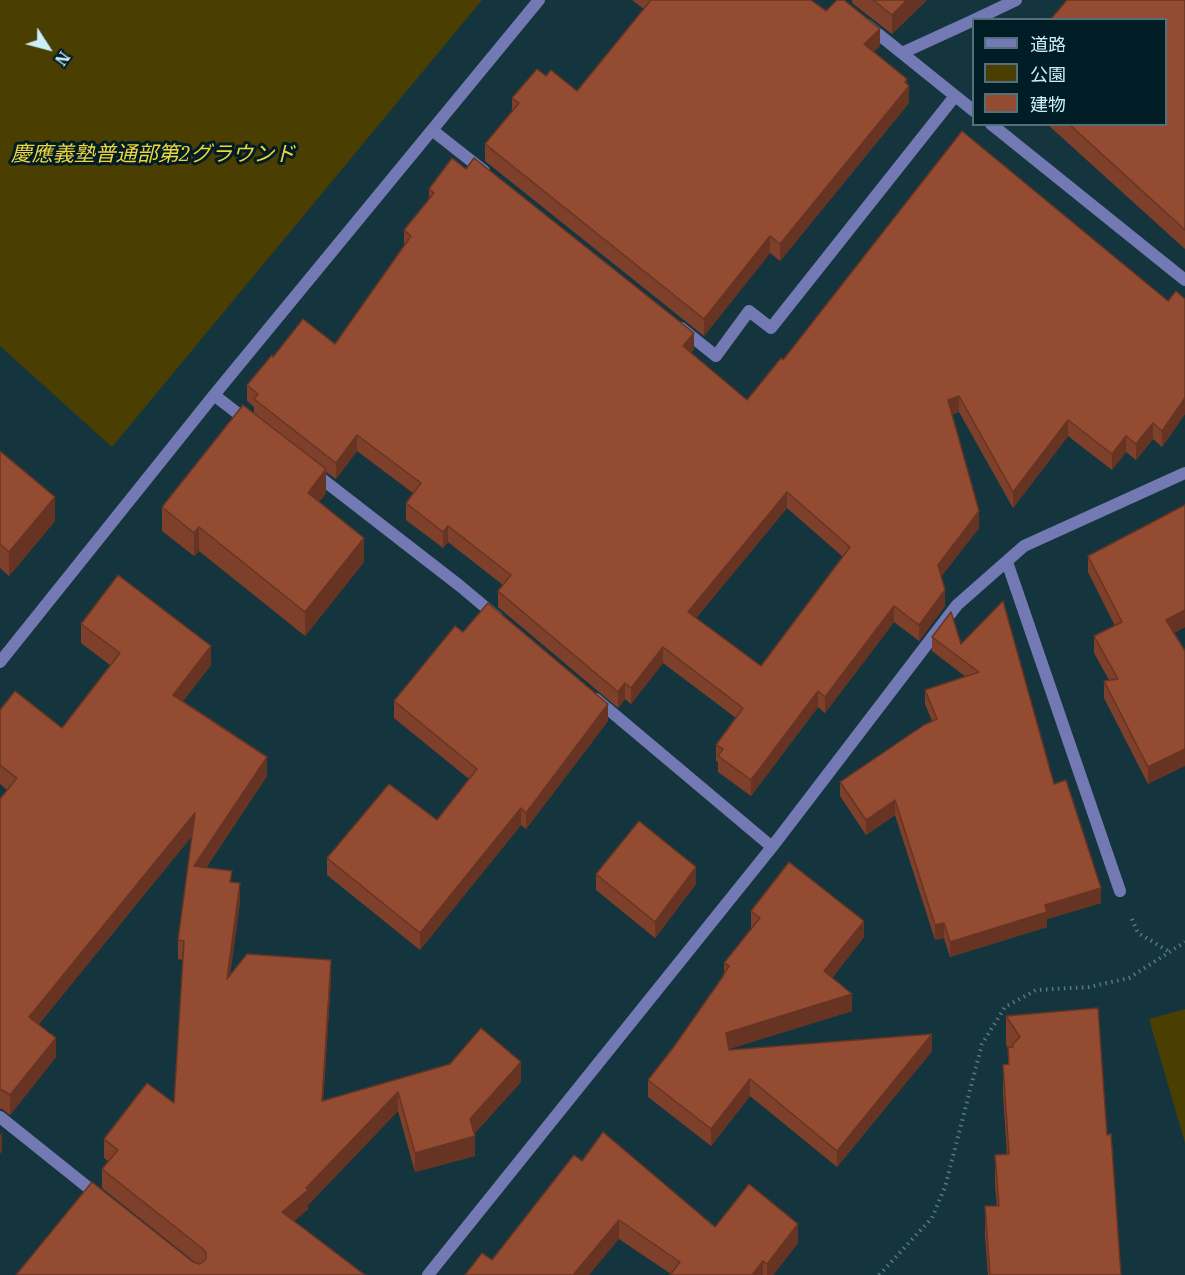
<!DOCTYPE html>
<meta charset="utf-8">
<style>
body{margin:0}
#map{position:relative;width:1185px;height:1275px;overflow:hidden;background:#14353e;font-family:"IBM Plex Serif","Noto Sans JP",serif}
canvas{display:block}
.legend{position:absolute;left:972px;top:18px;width:195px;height:108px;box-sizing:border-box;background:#001c25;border:2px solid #51707b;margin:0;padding:8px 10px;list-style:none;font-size:18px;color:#caeffb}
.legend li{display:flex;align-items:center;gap:12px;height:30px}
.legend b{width:30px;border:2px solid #51707b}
.north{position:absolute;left:18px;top:18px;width:60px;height:60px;-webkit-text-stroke:4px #001c25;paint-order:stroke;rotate:126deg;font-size:16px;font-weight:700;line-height:24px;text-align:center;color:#caeffb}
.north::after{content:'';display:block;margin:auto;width:21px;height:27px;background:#caeffb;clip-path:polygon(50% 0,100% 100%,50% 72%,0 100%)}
</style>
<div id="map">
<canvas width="1185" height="1275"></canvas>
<ul class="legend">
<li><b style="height:8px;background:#7379b2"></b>道路</li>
<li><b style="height:16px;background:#4a3f00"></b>公園</li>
<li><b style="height:16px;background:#934b32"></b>建物</li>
</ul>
<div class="north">N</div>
</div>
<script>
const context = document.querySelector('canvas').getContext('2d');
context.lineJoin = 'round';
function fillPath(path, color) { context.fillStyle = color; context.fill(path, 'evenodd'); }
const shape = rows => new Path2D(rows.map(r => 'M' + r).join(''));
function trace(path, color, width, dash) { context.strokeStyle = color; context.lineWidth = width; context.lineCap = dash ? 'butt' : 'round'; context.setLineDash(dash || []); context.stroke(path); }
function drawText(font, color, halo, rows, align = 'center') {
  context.font = font + ' "IBM Plex Serif","Noto Sans JP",serif'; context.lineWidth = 6; context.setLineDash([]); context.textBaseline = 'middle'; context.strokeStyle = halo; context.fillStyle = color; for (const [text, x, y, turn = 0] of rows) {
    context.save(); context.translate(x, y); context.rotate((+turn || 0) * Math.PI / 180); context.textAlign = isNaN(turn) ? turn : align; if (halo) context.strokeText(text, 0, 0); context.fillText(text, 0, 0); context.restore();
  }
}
fillPath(shape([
 [0,0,482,0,112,447,0,346],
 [1185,1009,1185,1143,1149,1019]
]), '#4a3f00');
trace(shape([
 [1132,919,1138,933,1170,952],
 [879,1275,932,1218,945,1187,982,1044,1005,1007,1036,990,1089,987,1129,978,1185,942]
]), '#567883', 4, [1.5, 4.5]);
trace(shape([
 [974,20,1016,0],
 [867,25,974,111],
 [902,53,974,20],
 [991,124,1185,280],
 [432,130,484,171],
 [681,328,716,356,749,311,771,328,955,96],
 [214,395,250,423],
 [313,472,460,586,497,617],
 [1007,562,1120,891],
 [0,662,214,395,539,0],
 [596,699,772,847],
 [0,1117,100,1197],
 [428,1275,772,847,957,605,1024,546,1185,473]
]), '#7379b2', 12);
fillPath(shape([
 [632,0,811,0,880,46,874,51,907,84,909,103,780,261,770,253,704,336,485,161,485,144,512,111,512,98,546,76,577,91,644,9],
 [852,0,927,0,892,34,852,3],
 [1185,0,1185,249,1047,124,1166,124],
 [429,189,694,349,691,353,747,400,783,360,1185,299,1185,414,1162,447,1153,439,1136,460,1126,452,1112,470,1068,436,1013,508,959,412,952,415,979,528,941,576,945,606,919,641,894,622,825,713,818,707,751,796,718,772,718,762,716,761,716,745,736,718,663,663,631,704,625,699,618,708,498,607,498,591,503,585,448,542,443,548,406,520,406,503,413,493,357,451,336,479,326,472,326,493,319,502,364,562,305,636,199,551,194,556,162,531,162,507,254,413,254,407,247,401,247,385,273,357,335,344,404,247,404,230,429,200],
 [787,508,843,557,761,666,696,618],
 [0,451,55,521,9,576,0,568],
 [1185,505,1185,627,1174,633,1148,784,1104,698,1104,681,1109,680,1094,653,1094,636,1115,626,1088,572,1088,556],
 [81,624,211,665,183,701,267,776,206,868,232,882,240,902,230,975,331,979,323,1101,521,1082,474,1134,475,1156,415,1172,398,1111,308,1205,308,1209,294,1221,365,1275,16,1275,193,1262,196,1263,102,1188,102,1169,108,1161,104,1158,104,1139,174,1103,183,960,178,959,178,940,192,836,39,1024,56,1057,10,1115,2,1109,0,1109,0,799,7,790,0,784,0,710,62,728,110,665,81,643],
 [463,632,608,721,526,829,521,825,420,950,327,875,327,858,437,820,469,779,394,718,394,701],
 [932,637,961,644,1054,784,1101,903,1047,919,1047,927,950,957,944,938,935,940,895,815,866,835,840,796,840,782,932,721,925,704,925,690,966,677,932,651],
 [596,874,696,884,655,938,596,890],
 [751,911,864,937,832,978,852,1011,729,1049,729,1050,932,1051,837,1167,750,1096,711,1146,648,1097,648,1080,673,1048,723,977,723,975,724,972,724,963,751,928],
 [1006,1016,1107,1135,1121,1275,988,1275,985,1236,985,1206,997,1206,995,1185,995,1155,1007,1154,1003,1094,1003,1065,1008,1064,1008,1048,1006,1045],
 [582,1161,715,1227,798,1243,773,1275,670,1275,671,1274,619,1239,492,1260]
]), '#7e402b');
fillPath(shape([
 [907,0,927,0,892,34,892,15],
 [880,29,880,46,864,61,864,44],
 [907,79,907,88,909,86,909,103,780,261,780,244],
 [770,236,770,253,704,336,704,319],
 [694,333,694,349,683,362,683,346],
 [959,396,959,412,948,416,948,400],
 [1185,398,1185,414,1162,447,1162,431],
 [1068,420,1068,436,1013,508,1013,492],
 [1153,423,1153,439,1136,460,1136,444],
 [357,435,357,451,336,479,336,463],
 [1126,436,1126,452,1112,470,1112,454],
 [326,469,326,493,308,517,308,493],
 [787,492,787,508,688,628,688,612],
 [55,497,55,521,9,576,9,552],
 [979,511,979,528,938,581,938,565],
 [448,526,448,542,443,548,443,532],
 [199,527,199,551,194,556,194,533],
 [364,538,364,562,305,636,305,612],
 [945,590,945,606,919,641,919,625],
 [894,606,894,622,825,713,825,697],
 [1185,610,1185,627,1166,637,1166,620],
 [211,646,211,665,173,714,173,695],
 [663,647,663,663,631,704,631,688],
 [625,683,625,699,618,708,618,692],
 [818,691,818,707,751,796,751,780],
 [608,704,608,721,526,829,526,813],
 [1185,749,1185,766,1148,784,1148,767],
 [267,757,267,776,194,885,194,866],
 [895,800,895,815,866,835,866,820],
 [521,808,521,825,420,950,420,933],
 [195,813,195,832,29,1036,29,1017],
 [696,867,696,884,655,938,655,922],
 [240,883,240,902,227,998,227,979],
 [1101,888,1101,903,1047,919,1047,927,950,957,950,942,1045,905],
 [864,921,864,937,824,988,824,971],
 [944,923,944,938,935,940,935,925],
 [331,960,331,979,322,1121,322,1101],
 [852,994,852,1011,726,1050,726,1033],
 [932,1034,932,1051,837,1167,837,1151],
 [56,1038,56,1057,10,1115,10,1095],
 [521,1062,521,1082,471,1137,475,1136,475,1156,415,1172,415,1153,470,1119],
 [750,1079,750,1096,711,1146,711,1129],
 [398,1092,398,1111,308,1205,308,1209,282,1232,282,1212],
 [2,1132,2,1151,0,1154,0,1135],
 [619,1220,619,1239,589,1275,573,1275],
 [798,1224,798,1243,773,1275,767,1275,767,1264],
 [763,1261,763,1275,752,1275]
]), '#673423');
const building = shape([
 [651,0,811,0,826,11,837,0,844,0,880,29,864,44,907,79,905,82,909,86,780,244,770,236,704,319,485,144,519,103,512,98,537,69,546,76,551,70,577,91,651,0],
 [873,0,907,0,892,15,873,0],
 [1067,0,1185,0,1185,230,1069,124,1166,124,1166,20,1050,20,1067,0],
 [962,131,1168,301,1176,291,1185,299,1185,398,1162,431,1153,423,1136,444,1126,436,1112,454,1068,420,1013,492,959,396,948,400,979,511,938,565,945,590,919,625,894,606,825,697,818,691,751,780,718,756,723,749,716,745,743,708,663,647,631,688,625,683,618,692,498,591,511,575,448,526,443,532,406,503,421,483,357,435,336,463,254,399,258,394,247,385,272,355,273,357,303,319,335,344,411,236,404,230,434,193,429,189,452,158,466,169,474,158,694,333,683,346,747,400,781,358,783,360,962,131],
 [787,492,850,547,761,666,688,612,787,492],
 [243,405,326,469,308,493,364,538,305,612,199,527,194,533,162,507,243,405],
 [0,451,55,497,9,552,0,544,0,451],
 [1185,505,1185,610,1166,620,1185,651,1185,749,1148,767,1104,681,1118,679,1094,636,1122,622,1088,556,1185,505],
 [118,575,211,646,173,695,267,757,194,866,232,871,230,882,240,883,227,979,247,954,331,960,322,1101,450,1064,481,1028,521,1062,470,1119,475,1136,415,1153,398,1092,306,1188,308,1190,282,1212,365,1275,16,1275,92,1182,193,1262,200,1264,204,1261,206,1258,206,1253,203,1249,102,1169,118,1150,104,1139,147,1083,174,1103,184,941,178,940,195,813,29,1017,56,1038,10,1095,2,1090,0,1090,0,799,17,778,0,765,0,710,15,691,62,728,120,653,81,624,118,575],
 [1003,601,1054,784,1066,780,1101,888,1045,905,1047,912,950,942,944,923,935,925,895,800,866,820,840,782,924,725,937,719,925,690,979,672,932,637,951,612,961,644,1003,601],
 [488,603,608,704,526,813,521,808,420,933,327,858,389,784,437,820,477,769,394,701,455,626,463,632,488,603],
 [639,821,696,867,655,922,596,874,639,821],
 [789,862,864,921,824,971,852,994,726,1033,729,1050,932,1034,837,1151,750,1079,711,1129,648,1080,673,1048,724,975,723,975,729,966,724,963,760,918,751,911,789,862],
 [1098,1008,1107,1135,1111,1134,1121,1275,990,1275,985,1206,999,1206,995,1155,1009,1154,1003,1065,1009,1064,1008,1047,1013,1047,1013,1044,1020,1037,1006,1016,1098,1008],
 [603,1132,715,1227,749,1184,798,1224,767,1264,763,1261,752,1275,670,1275,680,1262,619,1220,573,1275,465,1275,482,1253,492,1260,574,1155,582,1161,603,1132]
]);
fillPath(building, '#934b32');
trace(building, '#673423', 1.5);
drawText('italic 21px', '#eed53c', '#001c25', [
 ["慶應義塾普通部第2グラウンド",153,155]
]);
</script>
